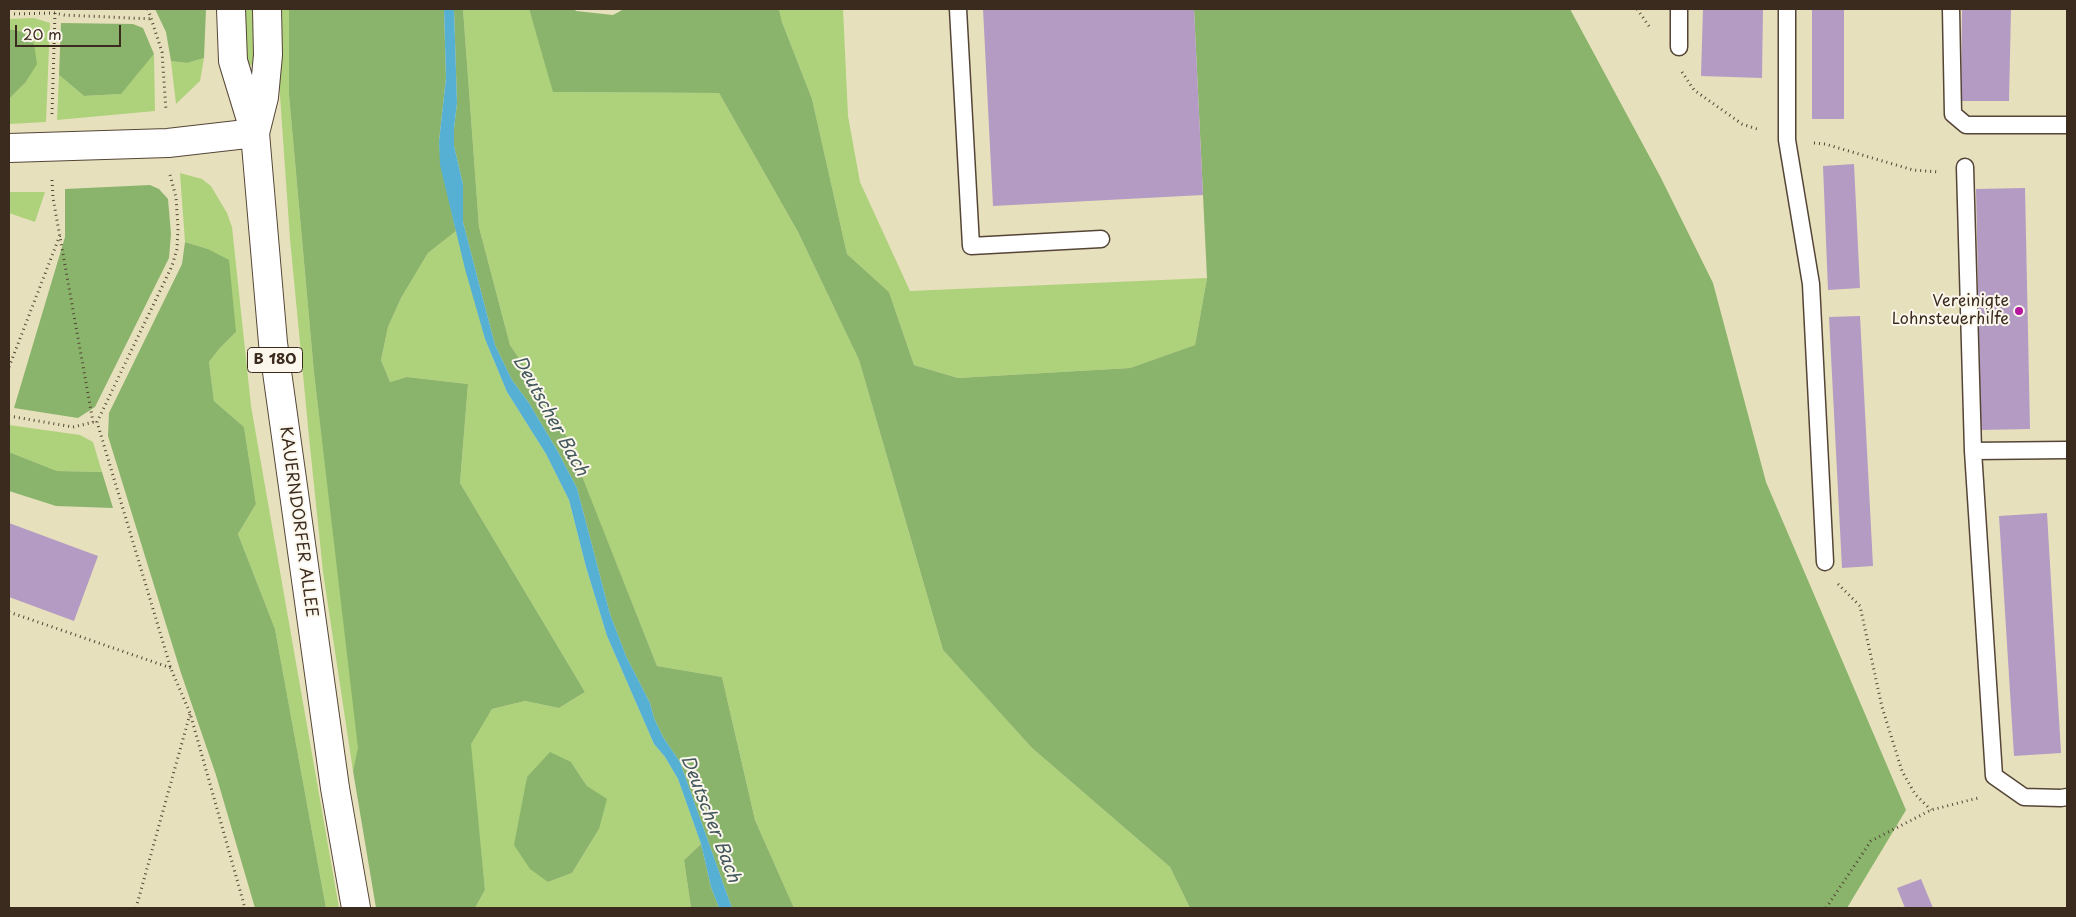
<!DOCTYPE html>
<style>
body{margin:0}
#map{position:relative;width:2076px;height:917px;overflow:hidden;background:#e7e0bd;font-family:"Playpen Sans",sans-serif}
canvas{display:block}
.frame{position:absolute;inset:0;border:10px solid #3b2a1e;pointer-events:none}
.scale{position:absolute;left:15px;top:25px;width:106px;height:22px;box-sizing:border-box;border:2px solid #3b2a1e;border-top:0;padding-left:6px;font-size:15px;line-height:18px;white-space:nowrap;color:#3b2a1e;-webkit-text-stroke:4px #fbf7ec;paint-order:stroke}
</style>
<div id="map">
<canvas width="2076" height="917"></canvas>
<div class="frame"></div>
<div class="scale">20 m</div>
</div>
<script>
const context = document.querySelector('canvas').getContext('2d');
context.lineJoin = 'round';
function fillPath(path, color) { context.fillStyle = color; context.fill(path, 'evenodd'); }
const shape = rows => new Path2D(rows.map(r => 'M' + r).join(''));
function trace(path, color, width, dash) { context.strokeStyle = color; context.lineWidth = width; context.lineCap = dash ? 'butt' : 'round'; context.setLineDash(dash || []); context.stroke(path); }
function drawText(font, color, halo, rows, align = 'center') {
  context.font = font + ' "Playpen Sans",sans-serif'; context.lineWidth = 4; context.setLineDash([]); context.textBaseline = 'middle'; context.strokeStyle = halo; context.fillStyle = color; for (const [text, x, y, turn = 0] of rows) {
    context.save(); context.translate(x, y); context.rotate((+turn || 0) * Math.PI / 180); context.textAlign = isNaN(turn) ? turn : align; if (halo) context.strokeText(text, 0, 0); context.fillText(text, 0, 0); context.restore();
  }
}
fillPath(shape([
 [240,9,256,9,256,62,251,65,246,65],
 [277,9,289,9,289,95,314,373,359,748,353,771,323,572,309,437,290,239,280,96],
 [463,9,529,9,554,92,719,93,798,232,859,360,943,650,1032,748,1170,867,1190,908,794,908,755,820,722,677,657,666,559,419,510,345,479,227],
 [779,9,843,9,848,116,860,182,910,291,1207,278,1195,345,1130,368,958,378,914,365,889,292,847,254,812,99,782,22],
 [34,18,50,23,46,122,9,124,9,99,25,83,23,32,9,29,9,19],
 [154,54,155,111,57,120,59,75,84,96,120,94],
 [204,58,200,81,176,104,171,61,187,63],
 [180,173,202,179,211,186,227,213,232,227,251,406,339,908,326,908,275,629,238,534,256,504,244,427,214,401,209,362,219,349,236,332,208,249,185,242],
 [9,192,45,192,35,222,9,213],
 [456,231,485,339,507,392,546,454,569,500,586,567,607,636,654,744,665,757,678,779,701,844,684,860,691,908,475,908,485,890,470,744,492,709,525,701,559,708,585,692,460,483,468,384,407,377,390,382,381,360,388,327,401,298,428,253],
 [571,762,587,786,599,829,572,873,548,882,523,805,527,777],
 [9,425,80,435,93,442,102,472,57,471,9,452]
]), '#aed27b');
fillPath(shape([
 [155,9,206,9,204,58,187,63,171,61,166,32],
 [289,9,444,9,446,78,439,141,441,165,456,231,428,253,401,298,388,327,381,360,390,382,407,377,468,384,460,483,585,692,559,708,525,701,492,709,471,744,485,890,475,908,376,908,353,771,358,748,314,373,289,95],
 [454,9,463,9,479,227,510,345,559,418,657,666,722,677,755,820,794,908,732,908,680,762,663,737,654,718,650,703,626,656,610,614,577,488,557,450,529,403,512,380,495,345,463,222,463,184,454,146,454,129,457,103],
 [529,9,574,9,576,11,613,15,624,9,779,9,782,22,812,99,847,254,889,292,914,365,958,378,1130,368,1195,345,1207,278,1194,9,1570,9,1661,178,1713,283,1766,482,1906,810,1847,908,1190,908,1170,867,1032,748,943,650,859,360,798,232,719,93,553,92],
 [61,23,133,24,143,28,154,54,121,94,84,96,59,75],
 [9,29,23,32,34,44,37,64,25,83,9,99],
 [150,185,159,189,168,199,171,234,169,258,95,407,78,418,14,408,65,237,65,189],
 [185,242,208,249,229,260,236,332,219,349,209,362,214,401,244,427,256,504,238,534,275,629,326,908,255,908,216,775,181,673,108,436,109,413,182,264],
 [9,452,57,471,102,472,113,508,56,506,9,491],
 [550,752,571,762,587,786,607,799,599,829,572,873,548,882,530,869,514,845,527,777],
 [701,844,711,887,719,908,691,908,684,860]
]), '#8ab46b');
fillPath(shape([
 [444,9,454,9,457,103,454,129,454,146,463,184,463,222,495,345,512,380,529,403,557,450,577,488,610,614,626,656,650,703,654,718,663,737,680,762,732,908,719,908,711,887,701,844,678,779,665,757,654,744,607,636,586,567,569,500,546,454,507,392,485,339,465,269,440,165,439,141,446,78]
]), '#55b0d3');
fillPath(shape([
 [983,9,1194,9,1203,195,993,206],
 [1703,9,1763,9,1762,78,1701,76],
 [1812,9,1844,9,1844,119,1812,119],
 [1962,9,2011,9,2009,101,1961,101],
 [1854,164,1860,288,1828,290,1823,166],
 [2025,188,2030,429,1981,430,1976,189],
 [1860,316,1873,566,1842,568,1829,317],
 [2047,513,2061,753,2014,756,1999,516],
 [9,523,98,556,74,621,9,597],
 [1921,879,1933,908,1905,908,1897,888]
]), '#b49bc3');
const lane = shape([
 [958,9,971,246,1101,239],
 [1787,9,1787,140,1811,284,1825,562],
 [1951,9,1953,114,1966,125,2067,125],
 [1679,47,1679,9],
 [1965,167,1973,451,2067,450],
 [1973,451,1994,776,2024,797,2061,798,2067,797]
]);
const street = shape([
 [9,148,168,143,255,133]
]);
const primary = shape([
 [231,9,233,61,255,133,273,343,335,788,356,908],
 [255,133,264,97,268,55,267,9]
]);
trace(lane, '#554536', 19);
trace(street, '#554536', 30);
trace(primary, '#554536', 30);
trace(shape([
 [148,9,162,52,166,111],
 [1637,9,1651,29],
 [9,14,55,13,56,9],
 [1682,72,1694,90,1742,124,1760,130],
 [52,114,55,13,64,15,153,19],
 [1814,143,1825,144,1913,170,1939,172],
 [170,175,176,197,178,228,177,249,172,266,97,422,171,669,190,713,245,908],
 [52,180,53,198,93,422],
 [9,367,60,235],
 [9,416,73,427,94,422],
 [1838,584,1860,606,1882,707,1902,771,1915,794,1931,810],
 [9,612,171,668],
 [136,908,190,714],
 [1826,908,1871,841,1931,810,1978,798]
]), '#554536', 3, [1, 4]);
trace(lane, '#fff', 16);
trace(street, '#fff', 28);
trace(primary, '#fff', 28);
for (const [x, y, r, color] of [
 [2019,311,5,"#b5179e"]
]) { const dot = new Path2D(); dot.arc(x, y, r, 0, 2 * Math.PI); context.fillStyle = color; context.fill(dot); trace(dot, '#fbf7ec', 2); }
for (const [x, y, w] of [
 [275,360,55]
]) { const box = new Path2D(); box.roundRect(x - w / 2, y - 12.5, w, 25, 4); context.fillStyle = '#fbf7ec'; context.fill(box); trace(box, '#3b2a1e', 1); }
drawText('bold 15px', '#3b2a1e', null, [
 ["B 180",275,360]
]);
drawText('16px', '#3b2a1e', '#fbf7ec', [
 ["Vereinigte",2009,302],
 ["Lohnsteuerhilfe",2009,320]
], 'right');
drawText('16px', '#3b2a1e', '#fbf7ec', [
 ["KAUERNDORFER ALLEE",298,522,82]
]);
drawText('italic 18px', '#44595d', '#fbf7ec', [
 ["Deutscher Bach",550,416,61],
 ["Deutscher Bach",710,819,69]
]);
</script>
